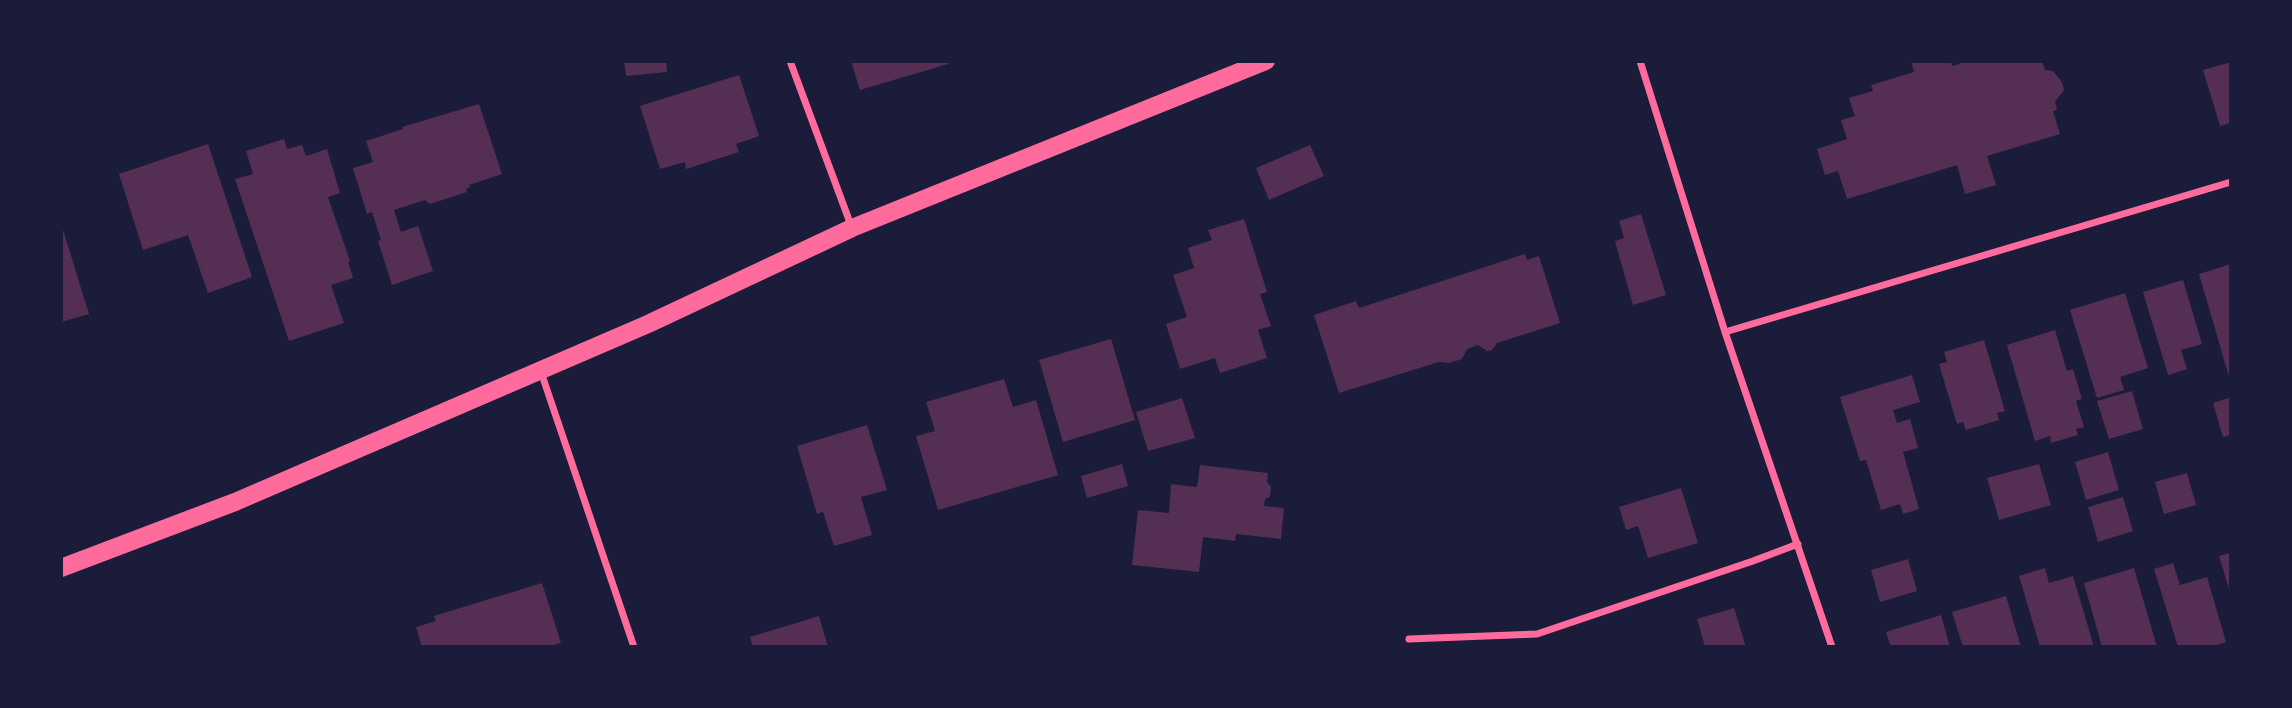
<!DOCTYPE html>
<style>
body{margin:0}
#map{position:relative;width:2292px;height:708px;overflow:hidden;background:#1b1b3a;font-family:"Archivo Narrow",sans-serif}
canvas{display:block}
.frame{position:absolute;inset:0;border:63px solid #1b1b3a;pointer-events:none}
</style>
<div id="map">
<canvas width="2292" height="708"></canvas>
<div class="frame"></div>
</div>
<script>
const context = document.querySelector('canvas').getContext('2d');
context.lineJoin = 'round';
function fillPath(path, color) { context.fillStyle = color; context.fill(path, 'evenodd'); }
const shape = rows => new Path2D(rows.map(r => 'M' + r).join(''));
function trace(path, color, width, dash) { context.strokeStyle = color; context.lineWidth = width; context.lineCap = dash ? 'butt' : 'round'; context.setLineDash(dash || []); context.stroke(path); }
fillPath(shape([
 [624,61,666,61,667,72,626,76],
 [851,61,948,61,948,64,860,90],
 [1911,61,1951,61,1952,66,1960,64,1959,61,2042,61,2045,70,2053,71,2062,82,2064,90,2055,102,2057,110,2053,111,2060,134,1987,156,1996,185,1965,194,1957,165,1847,199,1838,171,1825,175,1817,149,1847,139,1841,120,1855,116,1849,98,1873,91,1871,85,1914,72],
 [2231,62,2231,123,2220,126,2203,70],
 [739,75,759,136,736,144,739,152,686,169,685,162,660,169,640,106],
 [479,104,502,174,469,185,470,187,466,189,467,192,430,204,425,200,394,210,401,232,418,226,433,271,392,285,378,241,381,240,372,212,367,214,353,168,373,162,366,141,403,129,402,127],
 [284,139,287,149,302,145,306,156,327,149,340,193,328,197,350,261,348,262,353,278,331,285,344,323,289,341,235,179,253,174,246,151],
 [208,144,252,277,208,293,188,235,143,250,119,174],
 [1310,145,1324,176,1269,200,1256,168],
 [1641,214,1666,295,1633,305,1615,241,1624,238,1619,221],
 [1244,219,1267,292,1260,294,1271,326,1258,330,1267,358,1220,373,1215,358,1180,369,1166,324,1187,317,1173,275,1194,268,1188,248,1212,240,1208,230],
 [61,223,89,314,61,322],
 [1525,254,1527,260,1539,256,1560,323,1497,343,1492,350,1487,351,1478,345,1467,349,1462,359,1449,363,1439,362,1339,393,1314,315,1356,301,1359,308],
 [2231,264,2231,380,2230,380,2199,274],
 [2183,280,2202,344,2181,350,2187,369,2168,375,2143,292],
 [2125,293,2148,368,2120,377,2124,390,2097,398,2070,310],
 [2055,330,2067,371,2073,369,2082,399,2076,401,2084,427,2076,429,2078,435,2051,443,2050,436,2035,441,2007,345],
 [1111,339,1135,420,1063,442,1039,360],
 [1984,340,2005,411,1997,413,1999,420,1966,430,1963,422,1957,424,1939,364,1947,362,1944,352],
 [1912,375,1920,402,1893,410,1897,423,1910,419,1918,448,1903,452,1919,509,1903,514,1900,504,1881,510,1866,460,1860,461,1840,397],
 [1004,379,1013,407,1036,400,1058,475,938,510,916,436,935,431,926,402],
 [2132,391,2143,429,2109,439,2097,401],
 [2231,397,2231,435,2223,437,2213,403],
 [1182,398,1195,438,1148,451,1136,412],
 [867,425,887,490,861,497,872,535,834,546,823,512,817,514,797,446],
 [2108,452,2119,490,2086,500,2075,462],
 [1122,464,1128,486,1087,498,1081,476],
 [2039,464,2051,505,1999,520,1987,478],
 [1200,465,1268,473,1267,482,1271,487,1270,497,1265,499,1264,506,1284,508,1281,539,1236,534,1235,541,1203,537,1199,572,1132,565,1138,510,1169,513,1171,484,1197,487],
 [2187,473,2196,505,2164,514,2155,482],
 [1681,488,1698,543,1648,558,1638,526,1626,530,1619,507],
 [2123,497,2133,531,2098,542,2088,507],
 [2231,553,2231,592,2230,592,2219,556],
 [1908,559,1917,591,1880,602,1871,570],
 [2173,563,2180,585,2207,577,2226,642,2212,647,2178,647,2154,569],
 [2045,568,2049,583,2073,576,2094,647,2040,647,2019,576],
 [2134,568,2157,647,2102,647,2084,583],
 [542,583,561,643,547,647,422,647,416,627,436,621,434,616],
 [2006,596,2021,647,1963,647,1952,612],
 [1734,608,1746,647,1705,647,1697,619],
 [1941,615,1950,647,1891,647,1886,632],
 [819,616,828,647,753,647,750,637]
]), '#542f53');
trace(shape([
 [790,61,852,228],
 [1640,61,1725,332,1832,647],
 [1725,332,2231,182],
 [541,372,634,647],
 [1409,639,1537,634,1753,561,1798,544]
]), '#ff6b9d', 7);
trace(shape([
 [61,568,235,502,648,324,852,228,1266,61]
]), '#ff6b9d', 18);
</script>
